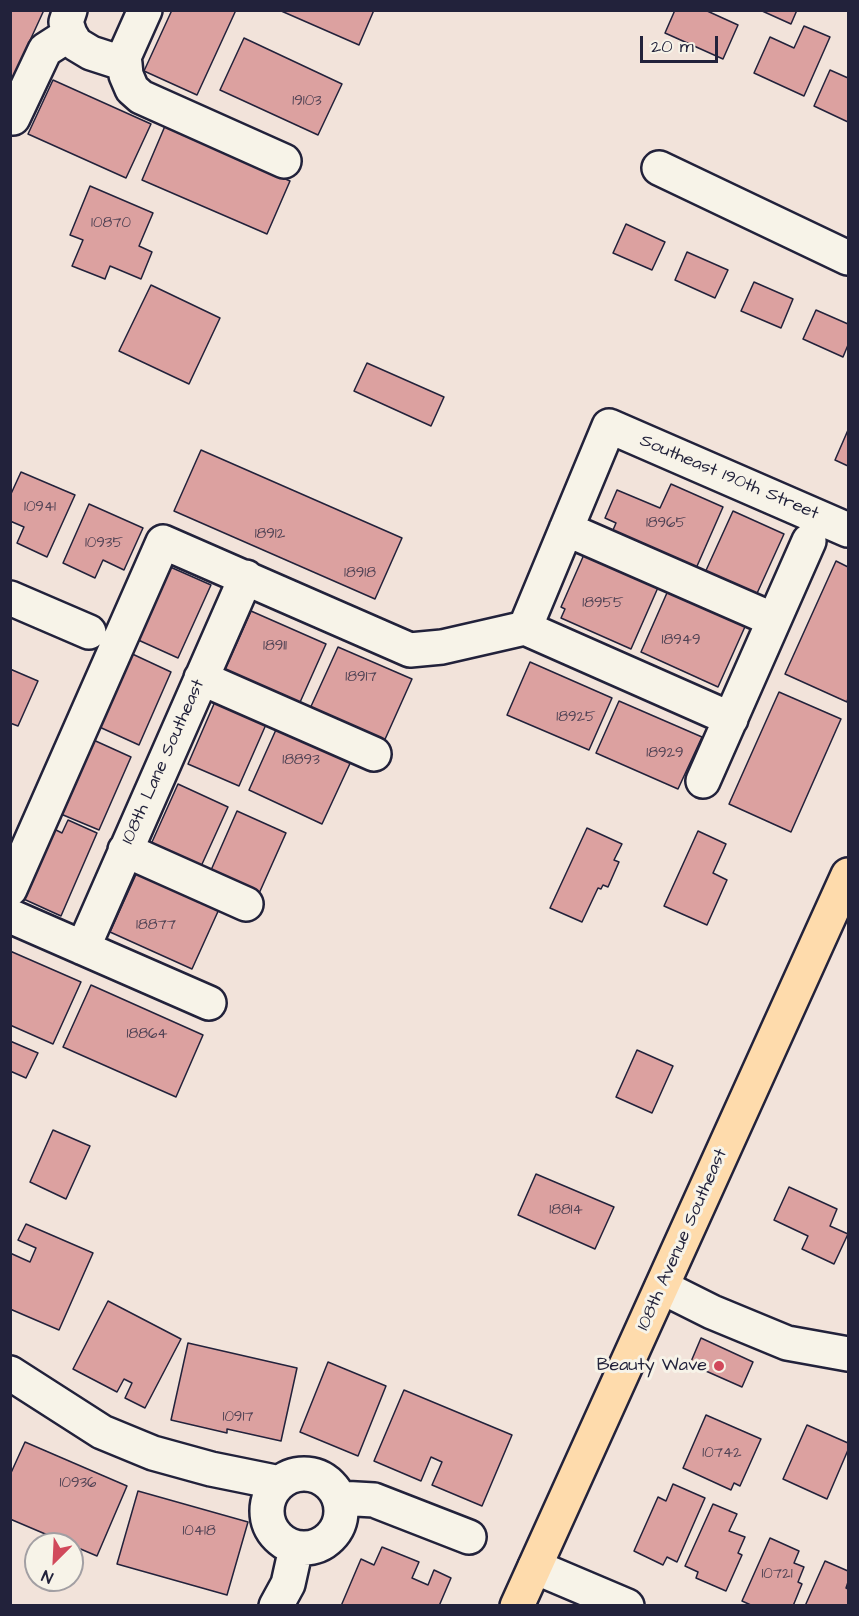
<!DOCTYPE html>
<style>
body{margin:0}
#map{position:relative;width:859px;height:1616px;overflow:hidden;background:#f2e3da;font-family:"Architects Daughter",sans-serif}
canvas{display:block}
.frame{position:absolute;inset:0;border:12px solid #22223b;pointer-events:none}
.north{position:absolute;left:24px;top:1532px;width:60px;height:60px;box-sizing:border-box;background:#f7f3e8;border:2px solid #a29fa3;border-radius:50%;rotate:204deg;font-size:16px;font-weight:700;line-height:24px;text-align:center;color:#22223b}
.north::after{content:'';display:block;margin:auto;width:21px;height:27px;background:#d1495b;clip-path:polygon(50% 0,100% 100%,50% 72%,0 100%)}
.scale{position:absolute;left:640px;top:36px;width:78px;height:27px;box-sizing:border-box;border:3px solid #22223b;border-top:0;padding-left:8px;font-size:18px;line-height:21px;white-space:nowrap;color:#22223b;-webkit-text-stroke:4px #f7f3e8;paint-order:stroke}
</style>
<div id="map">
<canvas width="859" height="1616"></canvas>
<div class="frame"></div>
<div class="north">N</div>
<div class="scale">20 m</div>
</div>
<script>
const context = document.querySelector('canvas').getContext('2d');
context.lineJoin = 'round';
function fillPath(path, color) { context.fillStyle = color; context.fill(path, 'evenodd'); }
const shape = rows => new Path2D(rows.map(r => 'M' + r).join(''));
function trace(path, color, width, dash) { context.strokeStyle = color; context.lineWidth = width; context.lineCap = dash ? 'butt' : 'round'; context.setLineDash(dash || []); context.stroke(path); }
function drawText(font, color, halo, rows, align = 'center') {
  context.font = font + ' "Architects Daughter",sans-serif'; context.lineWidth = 6; context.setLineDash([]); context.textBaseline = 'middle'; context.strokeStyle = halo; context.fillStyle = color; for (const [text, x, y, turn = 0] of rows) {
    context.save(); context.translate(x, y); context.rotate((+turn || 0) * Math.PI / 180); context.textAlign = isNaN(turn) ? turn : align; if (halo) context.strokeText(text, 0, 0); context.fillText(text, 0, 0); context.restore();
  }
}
const building = shape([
 [10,10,44,10,10,84,10,10],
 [172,10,236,10,197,95,144,71,172,10],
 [279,10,374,10,359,45,279,10],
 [675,10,705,10,738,25,723,59,665,33,675,10],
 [760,10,797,10,791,24,760,10],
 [804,26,830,37,804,96,754,73,770,37,794,48,804,26],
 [244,38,342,84,318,135,220,90,244,38],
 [830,70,848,78,848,122,814,106,830,70],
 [53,80,151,124,126,178,28,134,53,80],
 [165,126,290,181,267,234,142,180,165,126],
 [90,186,153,213,139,246,152,252,141,279,110,266,105,279,72,266,83,240,70,235,90,186],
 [626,224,665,242,652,270,613,253,626,224],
 [687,252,728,270,715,298,675,280,687,252],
 [754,282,793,299,781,328,741,311,754,282],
 [151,285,220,318,189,384,119,351,151,285],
 [816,310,848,324,848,345,843,357,803,339,816,310],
 [367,363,444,397,431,426,354,391,367,363],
 [848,430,848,466,835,460,848,430],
 [201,450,402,538,375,599,174,511,201,450],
 [21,472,75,495,47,557,17,543,24,527,10,521,10,496,21,472],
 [671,484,723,507,694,573,610,537,616,523,605,518,617,490,660,508,671,484],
 [89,504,143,528,124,570,103,560,95,578,63,563,89,504],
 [733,511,784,534,754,600,703,577,733,511],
 [586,550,660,583,631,649,561,618,565,609,561,607,586,550],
 [836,561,848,567,848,698,847,702,785,674,836,561],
 [168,566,211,585,178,658,136,639,168,566],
 [670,586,748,620,718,687,641,652,670,586],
 [251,611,326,644,297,709,222,676,251,611],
 [338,647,412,679,382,746,308,713,338,647],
 [128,652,171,672,139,745,95,725,128,652],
 [530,662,612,698,589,750,507,715,530,662],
 [10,669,38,681,18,726,10,723,10,669],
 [779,692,841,719,791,832,729,804,779,692],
 [217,697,268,720,239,786,188,764,217,697],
 [619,701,702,737,678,789,596,753,619,701],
 [279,723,353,757,322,824,249,790,279,723],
 [89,738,131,757,99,830,56,812,89,738],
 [178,784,228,807,198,873,148,851,178,784],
 [237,811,286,833,257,898,208,877,237,811],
 [68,820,97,833,61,916,17,896,48,826,62,833,68,820],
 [587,828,622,844,614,860,619,862,608,887,603,885,601,889,598,888,582,922,550,908,587,828],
 [698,831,726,844,713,873,727,880,707,925,664,906,698,831],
 [138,870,220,907,192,969,110,932,138,870],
 [10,951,81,982,53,1044,10,1025,10,951],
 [91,985,203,1035,176,1097,63,1047,91,985],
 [10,1041,38,1053,26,1078,10,1071,10,1041],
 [637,1050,673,1066,652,1113,616,1097,637,1050],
 [53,1130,90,1146,66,1199,30,1182,53,1130],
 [536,1174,614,1207,595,1249,518,1215,536,1174],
 [789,1187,837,1209,830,1226,848,1234,834,1264,802,1249,808,1236,774,1220,789,1187],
 [26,1224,93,1253,59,1330,10,1309,10,1253,30,1262,36,1248,18,1240,26,1224],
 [108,1301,181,1339,145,1408,125,1398,132,1383,124,1379,117,1392,73,1369,108,1301],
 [701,1338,753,1362,742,1387,690,1364,701,1338],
 [188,1343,297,1368,281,1441,227,1429,227,1433,171,1420,188,1343],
 [328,1362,386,1386,358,1456,300,1432,328,1362],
 [404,1390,512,1435,482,1506,432,1485,442,1462,431,1457,421,1481,374,1461,404,1390],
 [706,1415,761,1439,740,1486,734,1483,731,1490,683,1468,706,1415],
 [807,1425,848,1443,848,1450,827,1499,783,1479,807,1425],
 [25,1442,127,1486,97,1556,10,1519,10,1475,25,1442],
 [673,1484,705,1498,677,1562,667,1557,663,1565,634,1551,658,1497,666,1501,673,1484],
 [138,1491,248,1522,227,1595,117,1564,138,1491],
 [713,1504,737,1514,729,1531,745,1537,738,1553,742,1555,726,1591,696,1578,698,1572,685,1566,713,1504],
 [770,1538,799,1551,794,1563,804,1567,798,1582,802,1584,793,1606,753,1606,742,1601,770,1538],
 [382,1547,419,1562,412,1578,428,1585,434,1570,451,1578,439,1606,341,1606,361,1559,374,1565,382,1547],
 [825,1561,848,1571,848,1582,846,1588,848,1589,848,1606,805,1606,825,1561]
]);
fillPath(building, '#dca1a0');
trace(building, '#22223b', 1.5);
const minor = shape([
 [70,10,66,22,70,34,76,44,91,53,125,64,124,57,145,10],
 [125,64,126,75,132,89,141,97,284,161],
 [13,118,45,50,70,34],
 [659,168,848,258],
 [566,529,774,620],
 [10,598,89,632],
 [525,628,609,426,848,530],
 [201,678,374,754],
 [703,781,809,541],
 [125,850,246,904],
 [10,889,163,542,410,650,442,647,525,628,731,719],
 [10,916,209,1003],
 [83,948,246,577],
 [662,1287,712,1312,787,1343,848,1354],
 [10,1373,102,1432,153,1453,211,1469,280,1483],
 '267 1511a37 37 0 1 1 74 0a37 37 0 1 1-74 0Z',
 [339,1498,374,1500,469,1537],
 [535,1567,627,1606],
 [276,1606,288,1584,296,1548]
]);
const major = shape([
 [517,1606,848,875]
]);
trace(minor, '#22223b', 38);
trace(major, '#22223b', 38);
trace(minor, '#f7f3e8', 33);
trace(major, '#fedbac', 33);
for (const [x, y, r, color] of [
 [719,1366,6,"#d1495b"]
]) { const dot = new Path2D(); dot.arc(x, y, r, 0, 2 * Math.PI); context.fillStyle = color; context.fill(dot); trace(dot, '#f7f3e8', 2); }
drawText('15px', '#504254', null, [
 ["19103",307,102],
 ["10870",111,224],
 ["10941",40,508],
 ["18965",666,524],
 ["18912",270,535],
 ["10935",104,544],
 ["18918",360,574],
 ["18955",603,604],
 ["18949",681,641],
 ["18911",275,647],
 ["18917",361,678],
 ["18925",576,718],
 ["18929",665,754],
 ["18893",301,761],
 ["18877",156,926],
 ["18864",147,1035],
 ["18814",566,1211],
 ["10917",238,1418],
 ["10742",722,1454],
 ["10936",78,1484],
 ["10418",199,1532],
 ["10721",777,1575]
]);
drawText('18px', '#22223b', '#f7f3e8', [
 ["Southeast 190th Street",729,478,23],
 ["108th Lane Southeast",164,762,-66],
 ["108th Avenue Southeast",683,1240,-66]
]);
drawText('18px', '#22223b', '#f7f3e8', [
 ["Beauty Wave",707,1366]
], 'right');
</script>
